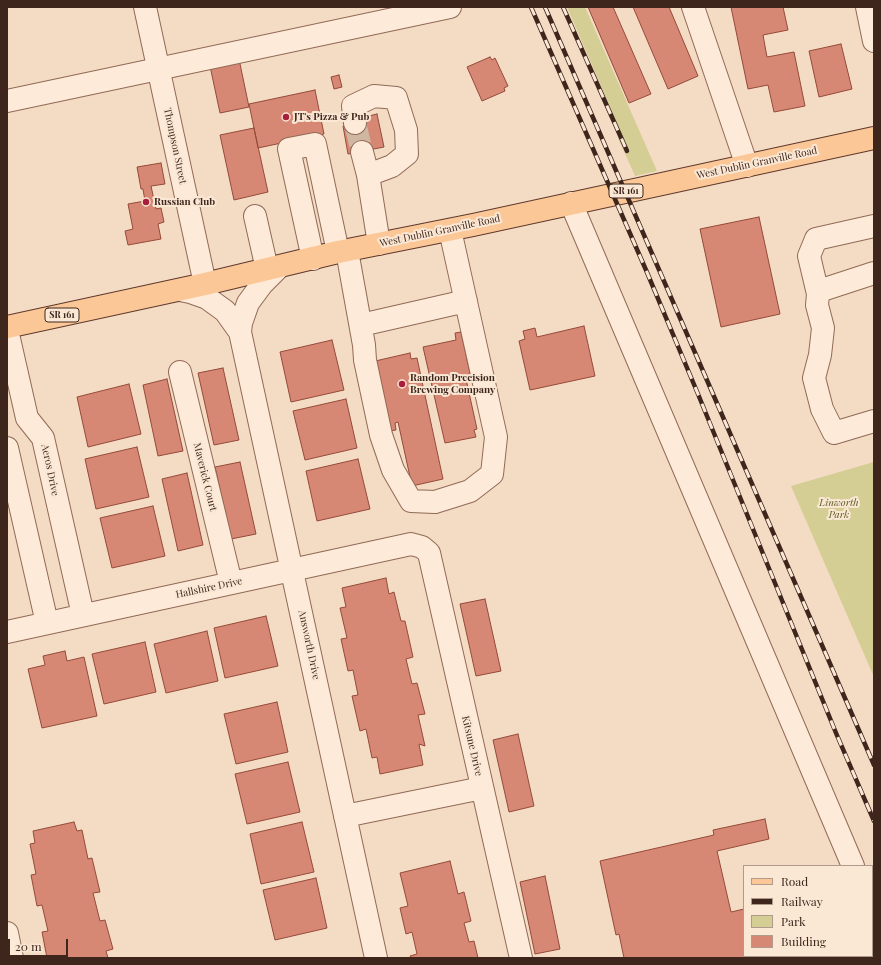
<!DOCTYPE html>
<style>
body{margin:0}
#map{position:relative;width:881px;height:965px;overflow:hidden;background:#f4dbc3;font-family:"Playfair Display",serif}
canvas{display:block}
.frame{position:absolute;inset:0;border:8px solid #3f261d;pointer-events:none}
.legend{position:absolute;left:743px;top:865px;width:130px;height:92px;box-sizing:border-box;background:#fae7d4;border:1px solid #af9a8b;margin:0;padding:5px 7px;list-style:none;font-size:12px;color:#3f261d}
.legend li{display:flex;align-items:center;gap:8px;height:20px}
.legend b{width:20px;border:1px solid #af9a8b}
.scale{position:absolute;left:8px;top:939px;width:60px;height:18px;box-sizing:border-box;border:2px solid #3f261d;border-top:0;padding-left:5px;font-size:12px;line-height:14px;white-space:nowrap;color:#3f261d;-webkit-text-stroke:3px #fae7d4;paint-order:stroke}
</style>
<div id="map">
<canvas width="881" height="965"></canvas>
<div class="frame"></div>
<ul class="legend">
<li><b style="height:5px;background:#fbc797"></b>Road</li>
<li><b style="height:5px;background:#3f261d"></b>Railway</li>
<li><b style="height:11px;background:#d4ce95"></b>Park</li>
<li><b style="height:11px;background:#d78874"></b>Building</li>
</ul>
<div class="scale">20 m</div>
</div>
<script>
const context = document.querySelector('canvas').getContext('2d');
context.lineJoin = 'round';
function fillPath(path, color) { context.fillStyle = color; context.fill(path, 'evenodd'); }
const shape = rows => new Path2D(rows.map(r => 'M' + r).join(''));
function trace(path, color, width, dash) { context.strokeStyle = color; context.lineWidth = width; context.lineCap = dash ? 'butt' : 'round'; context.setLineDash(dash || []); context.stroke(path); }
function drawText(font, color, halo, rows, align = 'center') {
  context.font = font + ' "Playfair Display",serif'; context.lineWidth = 4; context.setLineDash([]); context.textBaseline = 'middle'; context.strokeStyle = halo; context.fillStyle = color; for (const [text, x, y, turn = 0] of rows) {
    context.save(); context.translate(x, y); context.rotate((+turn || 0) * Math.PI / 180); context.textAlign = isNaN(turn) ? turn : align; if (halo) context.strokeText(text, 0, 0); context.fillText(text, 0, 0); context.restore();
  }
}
fillPath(shape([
 [567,7,585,7,657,171,635,176,618,138,611,109],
 [874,462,874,677,791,486]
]), '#d4ce95');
const building = shape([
 [588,7,613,7,651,94,629,103,588,7],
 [633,7,669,7,698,76,668,89,633,7],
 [731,7,783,7,788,30,763,35,767,57,794,52,805,106,774,112,768,85,748,89,731,7],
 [841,44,852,89,819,97,809,51,841,44],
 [490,57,492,60,495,58,508,86,504,88,505,91,482,101,467,67,490,57],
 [239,59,249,107,220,113,210,66,239,59],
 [339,75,342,87,334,89,331,77,339,75],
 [315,90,324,134,258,148,249,104,315,90],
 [377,114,384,147,348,154,343,126,369,120,369,116,377,114],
 [254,128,268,192,234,200,220,135,254,128],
 [161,163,165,184,151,186,156,209,161,208,164,222,158,224,161,239,128,245,125,231,133,229,128,204,145,201,143,189,141,189,137,167,161,163],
 [759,217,780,314,721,327,700,229,759,217],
 [584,326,595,376,530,390,519,341,525,339,523,331,535,328,537,337,584,326],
 [461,332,471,378,466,379,477,429,474,430,476,437,445,443,423,347,456,340,455,333,461,332],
 [332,340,344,390,291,402,280,352,332,340],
 [410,353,411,359,417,358,443,479,412,486,398,422,395,423,396,430,389,431,371,362,410,353],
 [223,368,239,440,214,445,198,373,223,368],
 [167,379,183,451,158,456,143,385,167,379],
 [129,384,141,434,88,447,77,397,129,384],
 [346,399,357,448,305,460,293,411,346,399],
 [137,447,149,497,96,509,85,459,137,447],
 [358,459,370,509,317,521,306,471,358,459],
 [240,462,256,534,231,539,215,467,240,462],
 [187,473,203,545,178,551,162,479,187,473],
 [153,506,165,556,112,568,100,518,153,506],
 [386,578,389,594,394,592,401,621,405,621,413,657,406,659,412,684,417,683,425,714,418,715,425,746,419,744,423,765,380,774,377,757,372,758,366,729,360,731,352,696,358,695,353,670,348,671,341,639,347,638,340,608,346,607,342,588,386,578],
 [485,599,501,671,476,676,460,604,485,599],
 [266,616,278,666,225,678,214,628,266,616],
 [207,631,218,681,166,693,154,644,207,631],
 [145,642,156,692,104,704,92,654,145,642],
 [65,651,67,661,84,657,97,716,42,728,28,669,45,665,43,656,65,651],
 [277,702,288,752,236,764,224,714,277,702],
 [518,734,534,806,509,812,493,740,518,734],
 [288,762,300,812,247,824,235,774,288,762],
 [765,819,769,839,717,851,731,912,744,909,744,956,863,956,863,958,624,958,619,934,616,935,600,861,714,835,713,830,765,819],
 [74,822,77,831,82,830,88,859,92,858,100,892,93,893,100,921,105,920,113,949,106,951,108,958,47,958,42,932,48,931,42,905,37,906,31,875,36,874,30,844,35,843,33,831,74,822],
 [302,822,314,872,261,884,250,834,302,822],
 [450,861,458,894,464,892,471,921,464,923,469,942,474,941,478,958,411,958,410,956,417,954,412,932,406,934,400,908,408,906,400,873,450,861],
 [545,876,560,949,535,954,520,882,545,876],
 [316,878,327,928,275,940,263,890,316,878]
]);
fillPath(building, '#d78874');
trace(building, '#944a39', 1);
trace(shape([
 [355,123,362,152]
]), '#d0b7a2', 22, [22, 11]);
const minor = shape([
 [145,7,205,284],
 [693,7,747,166],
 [867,7,874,41],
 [7,101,450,7],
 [355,123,353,106,374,96,396,98,406,130,407,154,392,166,368,175],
 [362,152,368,175,379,244],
 [571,203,853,866],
 [255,216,267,269],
 [347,251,364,345,365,360,381,435,393,470,411,501,435,502,470,491,492,474,496,437,450,230],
 [313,259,289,149,315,144,338,252],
 [279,267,262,284,248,303,241,323,240,332,376,958],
 [874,273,822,290,818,294,817,305,823,328,820,355,814,378,822,409,834,433,874,421],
 [180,290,190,292,207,298,225,311,240,332],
 [818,294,809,256,816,239,874,226],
 [361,325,466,301],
 [7,330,27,418,43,438,83,615],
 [180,372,231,583],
 [7,448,47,623],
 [7,632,411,544,422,547,429,553,521,958],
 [345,816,482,788],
 [872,913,874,918],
 [7,933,12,958]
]);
const major = shape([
 [7,327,205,284,338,252,473,225,874,138]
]);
trace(minor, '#916a57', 24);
trace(major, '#5e392c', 24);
trace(minor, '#fdead8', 22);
trace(major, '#fbc797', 22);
const rail = shape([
 [531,7,646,270,698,394,836,733,874,821],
 [545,7,874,765],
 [563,7,627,151]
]);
trace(rail, '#3f261d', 4.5);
trace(rail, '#fae7d4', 3, [9]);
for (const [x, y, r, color] of [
 [286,117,4,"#a81f3d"],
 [146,202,4,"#a81f3d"],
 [402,384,4,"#a81f3d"]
]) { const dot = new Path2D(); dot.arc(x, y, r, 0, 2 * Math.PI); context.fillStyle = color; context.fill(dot); trace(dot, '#fae7d4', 1.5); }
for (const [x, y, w] of [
 [626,191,34],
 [62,315,34]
]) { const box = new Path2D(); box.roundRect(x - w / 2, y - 7, w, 14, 3); context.fillStyle = '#fae7d4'; context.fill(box); trace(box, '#3f261d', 1); }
drawText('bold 9px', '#3f261d', null, [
 ["SR 161",626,191],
 ["SR 161",62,315]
]);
drawText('bold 10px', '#3f261d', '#fae7d4', [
 ["JT's Pizza & Pub",294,117],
 ["Russian Club",154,202],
 ["Random Precision",410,378],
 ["Brewing Company",410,390]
], 'left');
drawText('10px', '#3f261d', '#fae7d4', [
 ["Thompson Street",175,146,78],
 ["West Dublin Granville Road",757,163,-12],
 ["West Dublin Granville Road",440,231,-12],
 ["Aeros Drive",50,470,78],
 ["Maverick Court",205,477,76],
 ["Hallshire Drive",209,588,-12],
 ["Answorth Drive",309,645,78],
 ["Kitsune Drive",472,746,77]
]);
drawText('italic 10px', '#5c5e21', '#fae7d4', [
 ["Linworth",839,503],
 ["Park",839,515]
]);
</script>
